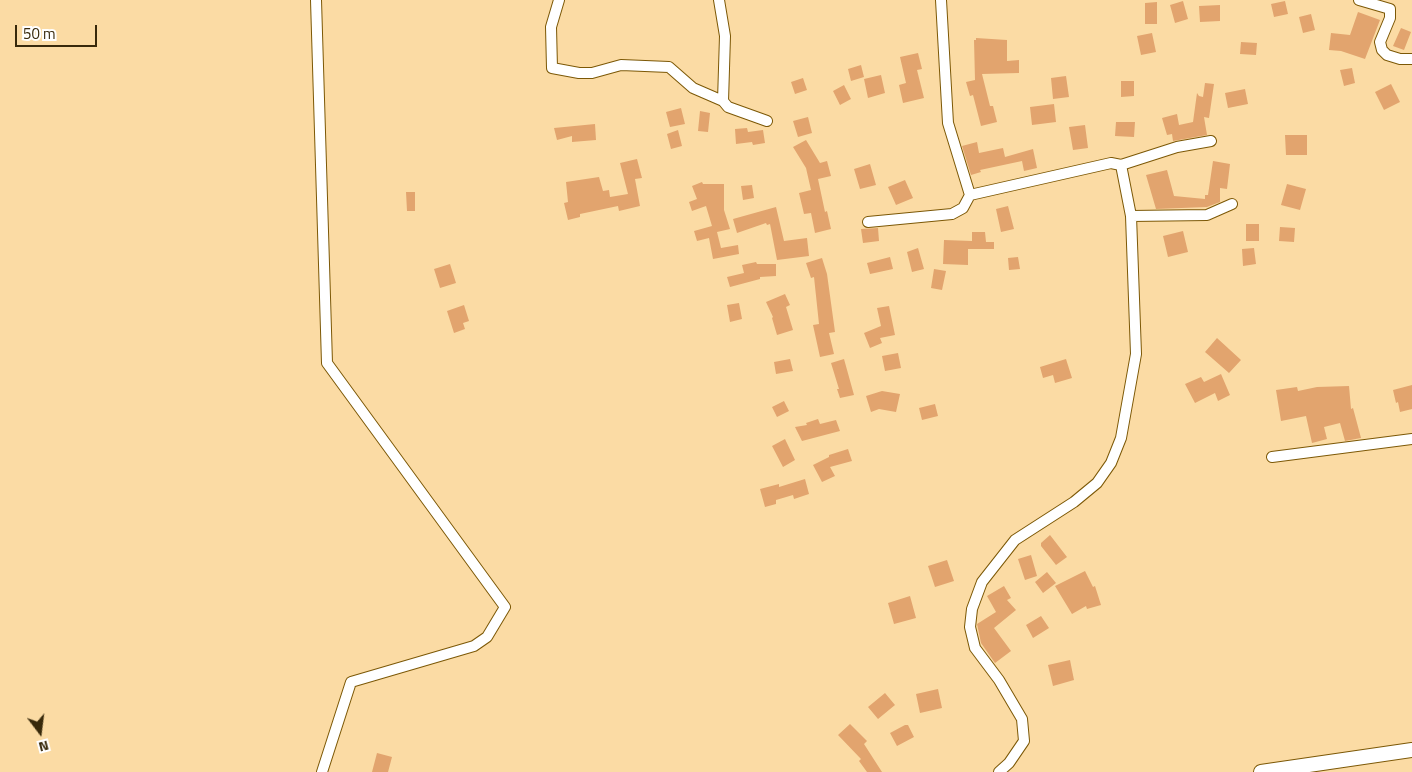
<!DOCTYPE html>
<style>
body{margin:0}
#map{position:relative;width:1412px;height:772px;overflow:hidden;background:#fbdba4;font-family:"Titillium Web",sans-serif}
canvas{display:block}
.north{position:absolute;left:15px;top:707px;width:50px;height:50px;-webkit-text-stroke:4px #fff;paint-order:stroke;rotate:165deg;font-size:14px;font-weight:700;line-height:20px;text-align:center;color:#38290b}
.north::after{content:'';display:block;margin:auto;width:18px;height:22px;background:#38290b;clip-path:polygon(50% 0,100% 100%,50% 72%,0 100%)}
.scale{position:absolute;left:15px;top:25px;width:82px;height:22px;box-sizing:border-box;border:2px solid #38290b;border-top:0;padding-left:6px;font-size:15px;line-height:18px;white-space:nowrap;color:#38290b;-webkit-text-stroke:4px #fff;paint-order:stroke}
</style>
<div id="map">
<canvas width="1412" height="772"></canvas>
<div class="north">N</div>
<div class="scale">50 m</div>
</div>
<script>
const context = document.querySelector('canvas').getContext('2d');
context.lineJoin = 'round';
function fillPath(path, color) { context.fillStyle = color; context.fill(path, 'evenodd'); }
const shape = rows => new Path2D(rows.map(r => 'M' + r).join(''));
function trace(path, color, width, dash) { context.strokeStyle = color; context.lineWidth = width; context.lineCap = dash ? 'butt' : 'round'; context.setLineDash(dash || []); context.stroke(path); }
fillPath(shape([
 [1183,1,1188,19,1175,23,1170,5],
 [1285,1,1288,14,1274,17,1271,4],
 [1157,2,1157,24,1145,24,1145,3],
 [1220,5,1220,21,1200,22,1199,6],
 [1358,12,1380,20,1365,59,1341,51,1329,50,1331,33,1350,35],
 [1311,14,1315,30,1303,33,1299,17],
 [1401,28,1411,32,1404,50,1393,46],
 [1152,33,1156,52,1141,55,1137,36],
 [976,38,1007,40,1007,61,1019,60,1019,73,982,74,990,106,993,106,997,122,981,126,973,95,970,96,966,82,975,80,974,40,976,40],
 [1241,42,1257,43,1256,55,1240,54],
 [918,53,922,69,917,70,924,98,903,103,899,85,906,83,900,57],
 [861,65,864,77,851,81,848,69],
 [1352,68,1355,83,1344,86,1340,70],
 [881,75,885,93,868,98,864,79],
 [1066,76,1069,97,1053,99,1051,78],
 [803,78,807,90,795,94,791,82],
 [1121,81,1134,81,1134,96,1121,97],
 [1205,83,1214,84,1209,118,1204,117,1207,135,1173,141,1172,134,1167,135,1162,118,1177,114,1179,125,1193,122,1197,93,1199,96,1203,97],
 [1391,84,1400,102,1384,110,1375,92],
 [844,85,851,99,840,105,833,91],
 [1245,89,1248,104,1228,108,1225,93],
 [1054,104,1056,122,1032,125,1030,107],
 [681,108,685,124,670,127,666,112],
 [700,111,710,113,708,132,698,131],
 [808,117,812,133,798,137,793,121],
 [1116,122,1135,122,1134,137,1115,136],
 [595,124,596,140,572,142,572,136,557,140,554,128],
 [1085,125,1088,148,1073,150,1069,127],
 [747,128,748,132,763,130,765,143,753,145,752,142,736,144,735,129],
 [678,130,682,146,671,149,667,134],
 [1285,135,1307,135,1307,155,1286,155],
 [806,140,820,163,827,161,831,176,818,179,825,212,827,211,831,229,815,233,811,213,804,214,799,193,811,190,806,168,793,147],
 [977,142,979,153,1003,148,1005,157,1033,149,1037,168,1024,171,1022,161,980,170,981,172,971,175,962,146],
 [637,159,642,178,635,179,640,206,619,211,618,206,580,214,580,217,568,220,564,203,568,202,566,182,599,177,603,191,609,190,610,197,628,194,620,163],
 [1213,161,1230,164,1227,189,1220,188,1220,202,1207,207,1156,209,1146,175,1167,170,1174,196,1205,199,1205,195,1208,195],
 [870,164,876,185,860,189,854,169],
 [905,180,913,198,896,205,888,187],
 [702,182,703,184,724,184,724,210,730,229,717,232,721,248,738,245,739,254,713,259,709,238,697,241,694,231,712,226,706,206,692,211,689,202,697,199,692,186],
 [1287,184,1306,189,1300,210,1281,205],
 [752,185,754,198,743,200,741,186],
 [406,192,415,192,415,211,407,211],
 [1008,206,1014,229,1001,232,996,209],
 [776,207,784,241,807,238,809,256,777,260,770,224,767,225,766,223,737,233,733,219],
 [1246,224,1259,224,1259,241,1246,241],
 [1280,227,1295,228,1294,242,1279,241],
 [878,228,879,241,863,243,861,229],
 [1183,231,1188,252,1168,257,1163,236],
 [972,232,985,232,986,242,994,242,994,249,968,249,968,265,943,264,944,240,972,241],
 [918,248,924,269,912,272,907,252],
 [1254,248,1256,264,1243,266,1242,249],
 [890,257,893,269,870,274,867,263],
 [1018,257,1020,269,1009,270,1008,258],
 [822,258,827,274,835,332,829,333,834,354,820,357,813,325,819,324,814,277,811,278,806,263],
 [756,262,757,264,776,264,776,276,760,277,760,279,730,287,727,277,744,273,742,265],
 [450,264,456,283,440,288,434,269],
 [934,269,946,271,942,290,931,288],
 [785,294,790,305,786,307,793,330,777,335,772,318,773,317,766,302],
 [739,303,742,319,730,322,727,305],
 [464,305,469,321,463,323,465,329,454,333,447,311],
 [889,306,895,335,880,338,882,343,870,348,864,333,881,326,877,308],
 [1217,338,1241,360,1229,373,1205,352],
 [898,353,901,368,885,371,882,356],
 [790,359,793,371,776,374,774,362],
 [844,359,854,395,840,398,837,389,839,389,831,363],
 [1066,359,1072,378,1055,383,1053,375,1043,378,1040,367],
 [1221,374,1230,395,1218,401,1215,393,1195,403,1185,384,1201,377,1204,382],
 [1412,385,1412,409,1400,412,1398,402,1396,403,1393,390],
 [1349,386,1351,409,1353,408,1361,438,1345,441,1340,423,1324,427,1327,439,1312,443,1306,416,1281,421,1276,390,1297,387,1298,391,1317,387],
 [882,391,900,394,896,412,879,409,871,412,866,396],
 [784,401,789,411,777,417,772,407],
 [935,404,938,416,922,420,919,408],
 [818,419,820,424,836,420,840,431,802,441,795,427,807,425,806,423],
 [785,439,795,460,783,467,772,446],
 [848,449,852,461,830,467,835,476,822,482,813,465,829,457,829,455],
 [805,479,809,494,794,499,793,495,776,500,776,504,765,507,760,489,779,484,779,487],
 [1050,535,1067,557,1056,565,1041,546,1041,543],
 [1031,555,1037,576,1025,580,1018,559],
 [947,560,954,581,935,587,928,566],
 [1085,571,1093,587,1095,586,1101,605,1087,609,1086,606,1072,614,1055,586],
 [1047,572,1056,583,1043,593,1035,582],
 [1004,586,1011,598,1007,600,1016,610,994,628,1011,651,995,663,981,643,977,624,996,612,987,596],
 [910,596,916,618,894,624,888,603],
 [1041,616,1049,628,1033,638,1026,625],
 [1070,660,1074,680,1053,686,1048,665],
 [938,689,942,708,920,713,916,694],
 [885,693,895,705,878,719,868,707],
 [850,724,867,741,864,744,882,772,867,772,859,761,861,759,838,735],
 [905,725,908,725,914,737,897,746,890,733],
 [377,753,392,757,388,772,372,772]
]), '#e2a46e');
const street = shape([
 [316,0,327,363,505,607,487,637,474,646,351,682,322,772],
 [559,0,551,27,552,68,579,73,592,73,621,65,669,67,693,88,723,101,728,107,767,121],
 [719,0,725,36,723,101],
 [1359,0,1390,9,1390,18,1380,42,1382,50,1387,55,1400,59,1412,59],
 [970,195,1111,163,1121,165,1177,147,1211,141],
 [1131,216,1207,215,1232,204],
 [868,222,952,214,963,208,970,195,948,123,941,0],
 [1272,457,1412,439],
 [999,772,1009,763,1024,741,1022,719,999,680,975,648,970,627,972,609,982,582,1015,540,1074,502,1097,483,1111,463,1121,438,1136,354,1131,216,1121,165]
]);
const secondary = shape([
 [1261,772,1412,750]
]);
trace(street, '#7c5806', 12);
trace(secondary, '#7c5806', 16);
trace(street, '#fff', 10);
trace(secondary, '#fff', 14);
</script>
